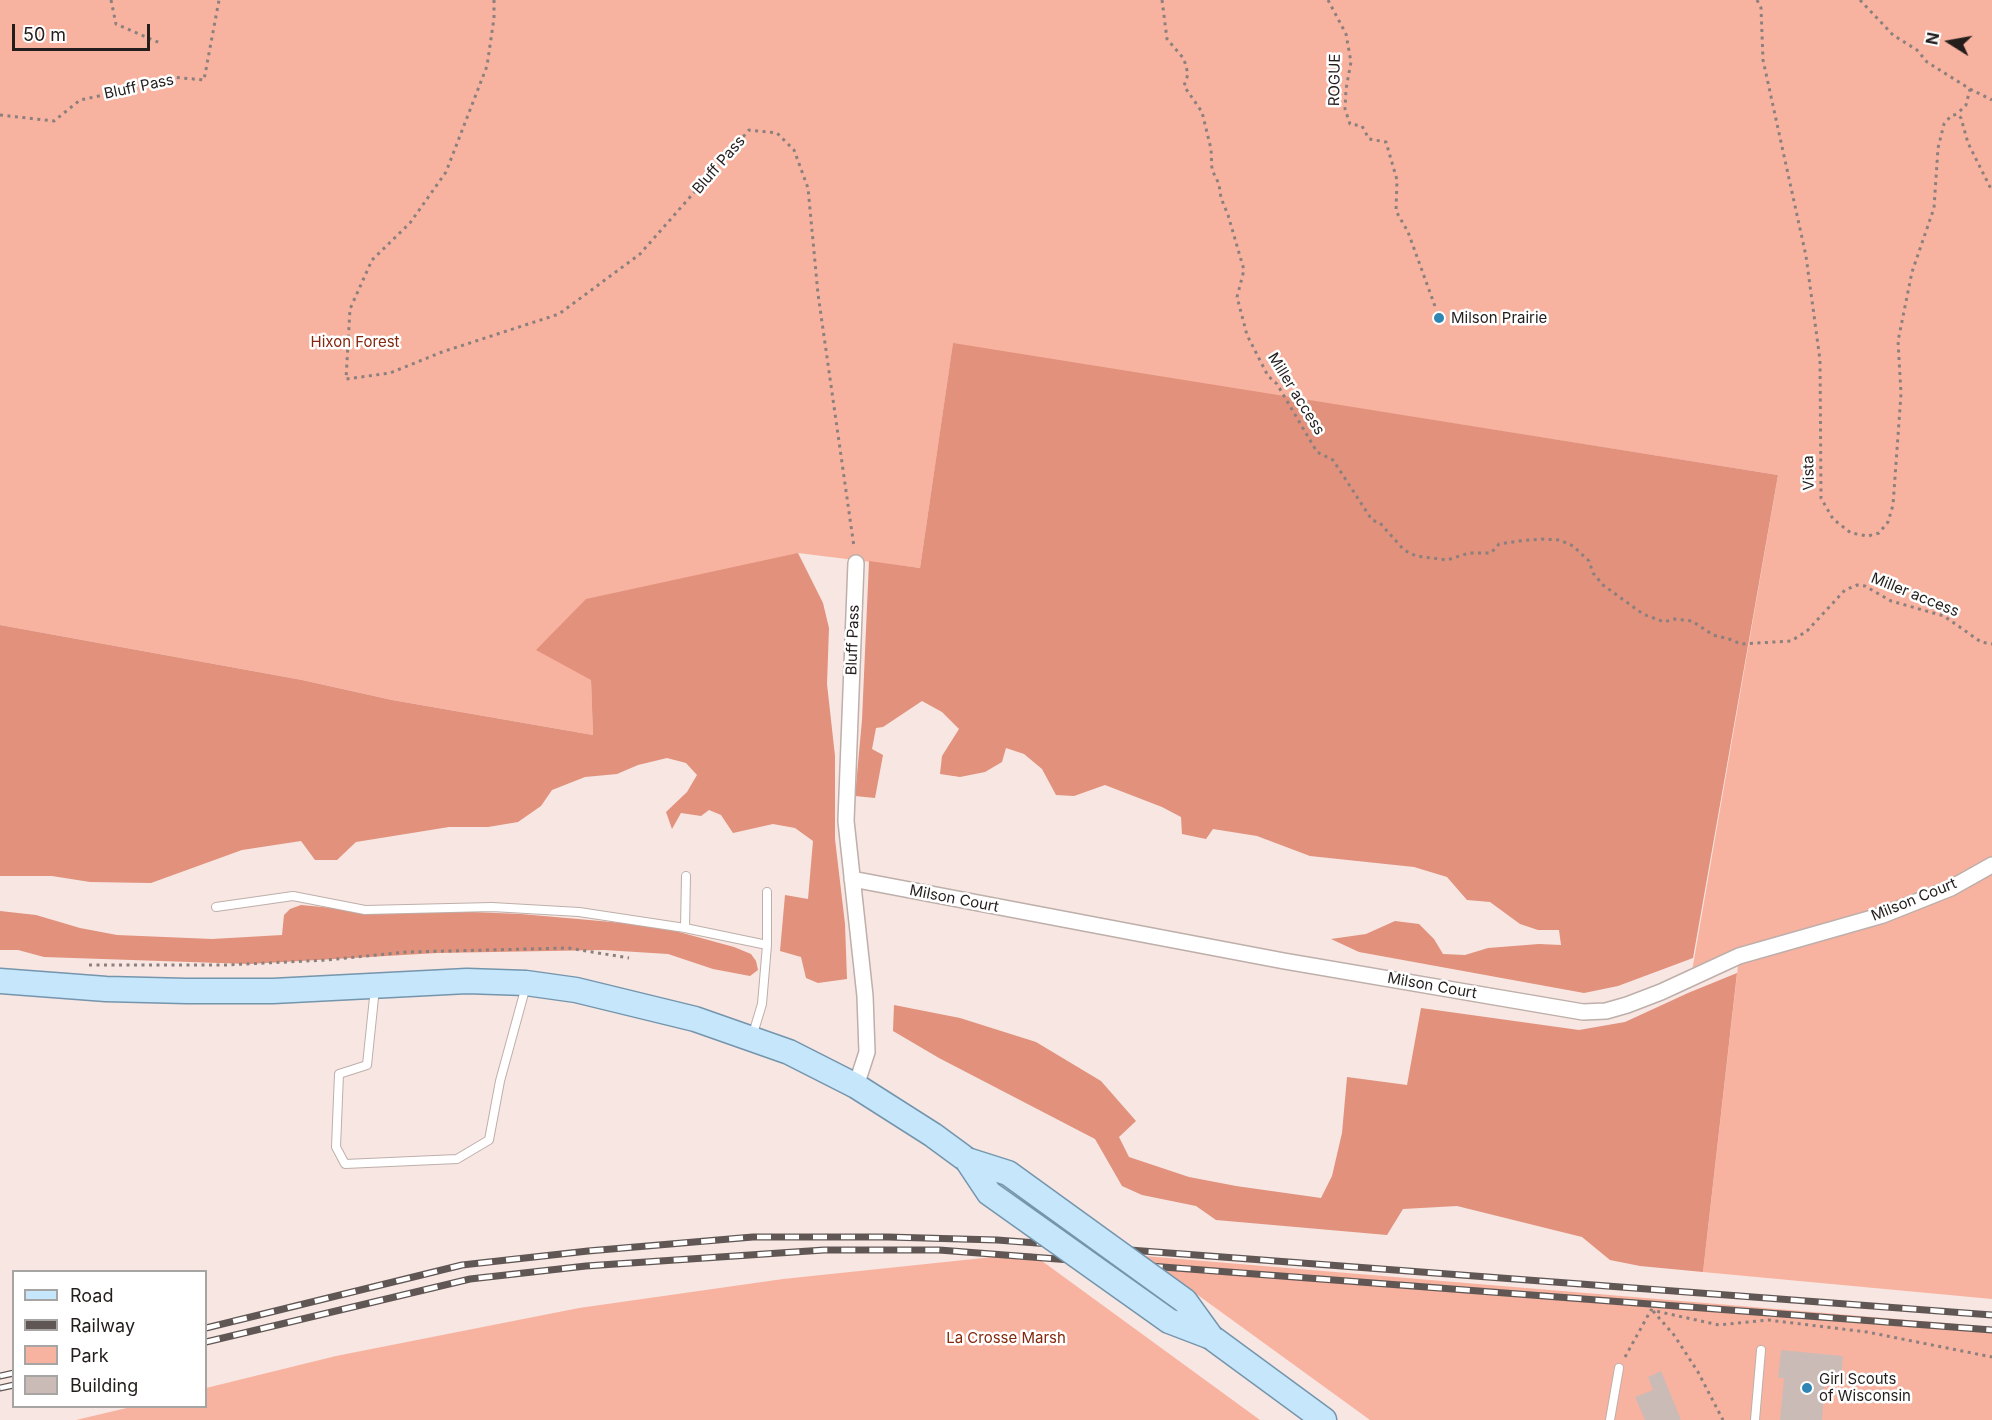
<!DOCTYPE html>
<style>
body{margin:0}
#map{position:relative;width:1992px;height:1420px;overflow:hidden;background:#f7e6e2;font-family:Inter,sans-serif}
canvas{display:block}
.legend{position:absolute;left:12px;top:1270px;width:195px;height:138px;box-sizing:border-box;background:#fff;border:2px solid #a7a5a4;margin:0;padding:8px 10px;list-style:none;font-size:18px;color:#231d1c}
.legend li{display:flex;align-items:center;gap:12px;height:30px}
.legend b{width:30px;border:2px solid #a7a5a4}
.north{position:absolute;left:1920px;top:12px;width:60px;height:60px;-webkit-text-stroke:4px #fff;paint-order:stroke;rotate:281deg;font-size:16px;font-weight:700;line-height:24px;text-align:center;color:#231d1c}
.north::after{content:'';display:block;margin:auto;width:21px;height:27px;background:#231d1c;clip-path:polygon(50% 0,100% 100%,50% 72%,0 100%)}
.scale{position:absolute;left:12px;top:24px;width:138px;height:27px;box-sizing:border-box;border:3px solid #231d1c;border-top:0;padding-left:8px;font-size:18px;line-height:21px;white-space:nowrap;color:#231d1c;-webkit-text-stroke:4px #fff;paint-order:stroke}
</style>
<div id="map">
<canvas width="1992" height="1420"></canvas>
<ul class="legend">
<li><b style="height:8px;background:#c5e6fb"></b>Road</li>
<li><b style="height:8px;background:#605755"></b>Railway</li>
<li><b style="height:16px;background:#f8b3a0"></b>Park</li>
<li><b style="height:16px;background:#cbbbb7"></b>Building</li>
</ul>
<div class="north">N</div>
<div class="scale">50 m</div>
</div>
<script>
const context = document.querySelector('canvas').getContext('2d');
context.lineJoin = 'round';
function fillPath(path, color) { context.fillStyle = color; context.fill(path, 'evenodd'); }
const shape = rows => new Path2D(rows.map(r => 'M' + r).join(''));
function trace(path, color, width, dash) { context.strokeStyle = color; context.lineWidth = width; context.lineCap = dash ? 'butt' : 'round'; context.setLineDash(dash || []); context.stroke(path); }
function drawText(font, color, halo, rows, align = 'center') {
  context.font = font + ' Inter,sans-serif'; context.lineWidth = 5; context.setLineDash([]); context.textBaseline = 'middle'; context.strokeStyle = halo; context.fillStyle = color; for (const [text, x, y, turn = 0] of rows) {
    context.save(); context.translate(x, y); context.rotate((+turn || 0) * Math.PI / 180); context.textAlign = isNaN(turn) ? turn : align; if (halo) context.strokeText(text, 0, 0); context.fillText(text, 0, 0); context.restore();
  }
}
fillPath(shape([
 [0,0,1992,0,1992,1299,1703,1272,1739,957,1691,977,1778,475,953,344,920,568,798,553,591,680,593,735,392,700,302,680,0,625],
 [1031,1253,1260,1420,76,1420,131,1407,206,1406,206,1388,336,1356,579,1308,783,1279],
 [1144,1256,1992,1327,1992,1420,1370,1420]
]), '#f8b3a0');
fillPath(shape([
 [953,343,1778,475,1693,958,1618,986,1584,993,1359,952,1331,939,1366,934,1395,921,1419,924,1434,939,1443,954,1465,955,1488,948,1539,944,1561,945,1559,930,1538,930,1520,924,1490,902,1467,900,1447,877,1414,867,1310,856,1257,836,1213,829,1206,839,1182,834,1181,817,1162,807,1105,785,1074,796,1056,795,1042,769,1024,754,1006,748,1002,762,985,772,960,777,940,774,942,756,959,729,942,712,922,701,883,727,876,728,872,749,883,755,875,798,855,796,862,720,869,561,920,568],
 [798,553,823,603,829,628,827,684,835,756,835,839,845,924,847,979,818,983,806,978,801,957,780,951,785,895,808,899,813,841,795,828,773,824,733,833,721,815,709,810,701,816,681,813,672,829,666,812,687,792,697,775,686,763,667,758,638,765,617,774,585,777,552,790,541,806,518,822,488,827,449,827,356,842,337,860,315,860,301,841,242,850,151,883,90,882,52,876,0,876,0,625,302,680,392,700,593,735,591,680,536,650,586,599],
 [301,905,376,912,472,912,521,914,657,926,734,947,751,954,756,961,758,970,750,976,713,969,668,954,604,950,437,953,249,964,44,957,18,950,0,950,0,911,36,915,80,928,117,935,212,939,282,935,284,915,290,909],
 [1737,973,1703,1272,1640,1266,1610,1260,1582,1237,1457,1206,1403,1209,1387,1235,1216,1220,1196,1206,1142,1195,1122,1186,1095,1139,939,1058,893,1031,894,1005,960,1018,1036,1042,1101,1081,1136,1121,1119,1137,1129,1157,1189,1177,1236,1186,1321,1198,1332,1176,1342,1133,1347,1077,1407,1085,1421,1008,1579,1030,1625,1022,1688,993]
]), '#e1917c');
fillPath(shape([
 [1781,1350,1843,1356,1841,1383,1825,1382,1822,1420,1780,1420,1784,1378,1778,1378],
 [1661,1371,1681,1420,1645,1420,1635,1397,1653,1390,1648,1377]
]), '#cbbbb7');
const service = shape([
 [216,907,293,896,365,910,492,907,579,912,685,928,767,945,762,1004,752,1037],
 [685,928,686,876],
 [767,945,767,892],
 [375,988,367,1065,339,1074,336,1147,345,1164,457,1159,489,1140,500,1081,526,986],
 [1610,1420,1619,1368],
 [1755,1420,1761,1350]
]);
const minor = shape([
 [856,563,846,821,865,996,867,1052,856,1086],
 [852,879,1284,961,1583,1012,1606,1011,1627,1005,1661,992,1739,956,1883,915,1951,888,1992,865]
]);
const primary = shape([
 [0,981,106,989,187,991,273,991,467,981,526,983,576,990,695,1019,789,1052,856,1086,933,1135,967,1160],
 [1211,1337,1324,1420]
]);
trace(service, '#beafaa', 10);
trace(minor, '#beafaa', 18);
trace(primary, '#7495ac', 27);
trace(shape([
 [111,0,116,24,160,43],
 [494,0,494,18,487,66,446,172,410,223,372,260,350,309,346,379,390,373,442,352,559,314,640,254,749,130,777,133,794,150,808,188,818,294,854,547],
 [1162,0,1167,39,1184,59,1188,74,1184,86,1202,112,1211,149,1212,170,1219,184,1221,198,1228,215,1244,270,1237,297,1247,335,1268,376,1277,384,1317,452,1333,460,1372,520,1380,523,1404,550,1416,556,1447,560,1469,553,1491,553,1499,544,1519,541,1541,539,1560,540,1573,546,1589,561,1593,573,1603,585,1643,614,1664,622,1674,619,1692,621,1713,635,1729,639,1741,644,1791,641,1807,631,1845,590,1857,585,1865,586,1891,601,1944,616,1981,642,1992,644],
 [1328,0,1346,34,1351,62,1346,89,1345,109,1350,124,1362,126,1369,139,1386,142,1397,180,1396,211,1408,232,1436,309],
 [1757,0,1761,8,1763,60,1806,256,1820,360,1821,498,1833,519,1851,533,1868,536,1879,533,1888,522,1893,505,1901,394,1898,341,1912,272,1934,208,1938,148,1944,124,1951,116,1957,114,1961,118,1968,143,1992,191],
 [1860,0,1893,35,1917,50,1927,62,1970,89,1966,105,1957,114],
 [1970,89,1992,100],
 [0,115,54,121,80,100,127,90,172,77,204,80,219,0],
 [89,965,226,965,327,960,407,952,568,948,629,958],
 [1653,1311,1674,1335,1698,1372,1723,1420],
 [1625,1357,1651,1310,1719,1325,1768,1320,1867,1332,1992,1357]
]), '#8c807e', 3, [3, 4.5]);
trace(service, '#fff', 8);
trace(minor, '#fff', 15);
trace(primary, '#c5e6fb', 24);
const rail = shape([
 [206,1328,462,1265,588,1251,753,1237,888,1237,997,1240,1992,1315],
 [206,1342,470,1279,586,1266,824,1250,939,1250,1992,1330],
 [0,1376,14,1373],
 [0,1388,14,1385]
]);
trace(rail, '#605755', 7);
trace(rail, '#fff', 4.5, [14]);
const primaryBridge = shape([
 [967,1160,1008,1173,1185,1301,1211,1337],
 [967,1160,989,1193,1169,1321,1211,1337]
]);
trace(primaryBridge, '#7495ac', 27, []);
trace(primaryBridge, '#c5e6fb', 24);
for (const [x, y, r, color] of [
 [1439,318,6,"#2f85b4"],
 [1807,1388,6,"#2f85b4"]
]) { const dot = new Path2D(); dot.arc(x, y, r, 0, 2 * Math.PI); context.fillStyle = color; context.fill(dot); trace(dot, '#fff', 2); }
drawText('15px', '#231d1c', '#fff', [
 ["ROGUE",1335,80,-89],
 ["Bluff Pass",139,87,-12],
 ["Bluff Pass",719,165,-49],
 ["Miller access",1296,394,58],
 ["Vista",1809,473,-91],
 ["Miller access",1915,595,22],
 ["Bluff Pass",853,640,-88],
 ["Milson Court",954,899,11],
 ["Milson Court",1914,900,-22],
 ["Milson Court",1432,986,10]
]);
drawText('15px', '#231d1c', '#fff', [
 ["Milson Prairie",1451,318],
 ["Girl Scouts",1819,1379],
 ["of Wisconsin",1819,1396]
], 'left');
drawText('15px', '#84270c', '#fff', [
 ["Hixon Forest",355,342],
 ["La Crosse Marsh",1006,1338]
]);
</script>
